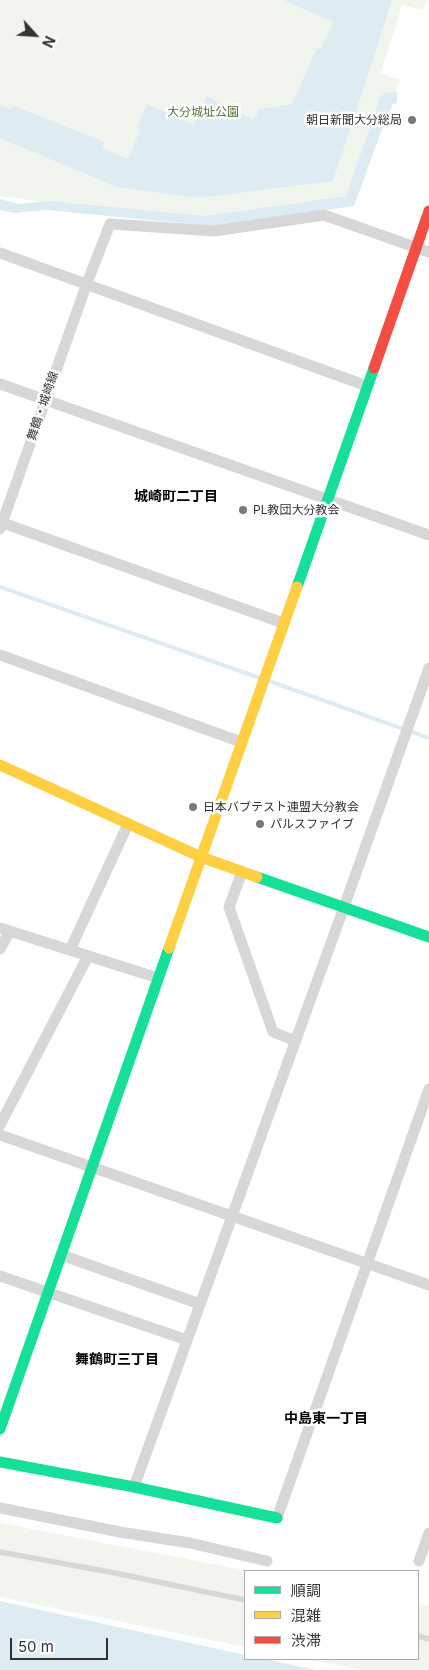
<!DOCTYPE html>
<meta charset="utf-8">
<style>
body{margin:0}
#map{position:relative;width:429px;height:1670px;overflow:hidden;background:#fff;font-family:Inter,"Noto Sans JP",sans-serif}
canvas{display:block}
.legend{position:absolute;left:244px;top:1570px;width:175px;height:90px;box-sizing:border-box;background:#fff;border:1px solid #adadad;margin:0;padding:6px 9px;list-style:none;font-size:15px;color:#333}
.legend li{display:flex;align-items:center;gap:10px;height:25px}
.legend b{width:25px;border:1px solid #adadad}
.north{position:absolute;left:10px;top:10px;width:50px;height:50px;-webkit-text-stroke:4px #fff;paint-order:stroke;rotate:116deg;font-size:14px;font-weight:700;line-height:20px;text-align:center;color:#333}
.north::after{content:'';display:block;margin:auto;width:18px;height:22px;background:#333;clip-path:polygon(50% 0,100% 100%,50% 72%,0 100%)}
.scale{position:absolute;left:10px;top:1638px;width:98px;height:22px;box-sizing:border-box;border:2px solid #333;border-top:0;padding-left:6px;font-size:15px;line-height:18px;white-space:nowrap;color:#333;-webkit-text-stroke:4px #fff;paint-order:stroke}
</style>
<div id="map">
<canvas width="429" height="1670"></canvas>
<ul class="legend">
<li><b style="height:6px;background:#16e098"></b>順調</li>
<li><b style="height:6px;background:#ffcf43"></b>混雑</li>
<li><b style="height:6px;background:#f24e42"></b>渋滞</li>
</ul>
<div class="north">N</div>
<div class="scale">50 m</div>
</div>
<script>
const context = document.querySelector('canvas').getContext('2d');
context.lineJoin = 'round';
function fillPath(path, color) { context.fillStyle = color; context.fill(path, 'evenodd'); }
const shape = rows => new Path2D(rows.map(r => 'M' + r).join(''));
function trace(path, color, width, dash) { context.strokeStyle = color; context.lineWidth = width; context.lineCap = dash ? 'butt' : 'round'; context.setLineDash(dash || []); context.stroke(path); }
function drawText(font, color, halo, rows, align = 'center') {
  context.font = font + ' Inter,"Noto Sans JP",sans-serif'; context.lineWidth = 5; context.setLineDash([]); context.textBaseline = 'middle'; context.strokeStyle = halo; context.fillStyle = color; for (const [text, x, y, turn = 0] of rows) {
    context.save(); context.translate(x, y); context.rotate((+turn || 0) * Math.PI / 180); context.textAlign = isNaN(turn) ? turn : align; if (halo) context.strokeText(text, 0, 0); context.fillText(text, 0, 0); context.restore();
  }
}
fillPath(shape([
 [0,0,427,0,423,10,402,5,381,73,400,80,351,203,207,225,0,196],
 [0,1523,249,1571,245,1571,245,1647,0,1597],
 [418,1604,429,1606,429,1670,362,1670,306,1659,418,1659]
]), '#f1f5ed');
fillPath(shape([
 [284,0,392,0,333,181,199,198,117,187,0,138,0,105,12,109,14,106,104,142,102,148,128,159,140,130,137,128,147,104,194,125,207,96,254,120,259,109,292,104,317,48,321,49,333,22],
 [397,92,397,103,393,104,386,118,354,206,211,226,47,210,14,213,0,210,0,199,18,204,49,201,205,216,346,196,381,96,385,93],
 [0,1601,245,1655,245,1659,265,1659,316,1670,0,1670]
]), '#ddebf3');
trace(shape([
 [0,587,260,678],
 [269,681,429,738]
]), '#ddebf3', 4);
trace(shape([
 [0,1552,115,1573,245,1600],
 [418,1636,429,1639]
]), '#d7d7d7', 5.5);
trace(shape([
 [0,253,367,386],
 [0,384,429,535],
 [0,522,283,623],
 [0,529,87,283,110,224,214,231,324,215,429,252],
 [0,655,241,742],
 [242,872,229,907,273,1032,296,1041],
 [0,928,158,978],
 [0,949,10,931],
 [70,950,128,824],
 [0,1125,88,956],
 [0,1135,429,1285],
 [61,1255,200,1304],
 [0,1276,187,1340],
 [134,1487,344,907,429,668],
 [0,1508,120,1532,190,1543,267,1561],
 [277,1518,429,1089],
 [419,1561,429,1533]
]), '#d7d7d7', 11);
trace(shape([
 [297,587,374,368],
 [257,877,429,937],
 [0,1429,169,948],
 [0,1462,134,1487,277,1518]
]), '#16e098', 11);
trace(shape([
 [0,765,201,857,257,877],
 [169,948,297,587]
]), '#ffcf43', 11);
trace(shape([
 [374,368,429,211]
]), '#f24e42', 11);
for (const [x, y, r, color] of [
 [412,120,5,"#7a7a7a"],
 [243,510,5,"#7a7a7a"],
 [193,807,5,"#7a7a7a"],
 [260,824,5,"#7a7a7a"]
]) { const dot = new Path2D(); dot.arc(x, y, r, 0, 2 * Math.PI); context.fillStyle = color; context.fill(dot); trace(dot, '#fff', 2); }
drawText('12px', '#56703f', '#fff', [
 ["大分城址公園",203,112]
]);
drawText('12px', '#333', '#fff', [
 ["朝日新聞大分総局",402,120,"right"],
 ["PL教団大分教会",253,510],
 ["日本バブテスト連盟大分教会",203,807],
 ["パルスファイブ",270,824]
], 'left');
drawText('12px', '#333', '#fff', [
 ["舞鶴・城崎線",43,406,-71]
]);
drawText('bold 14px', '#000', '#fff', [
 ["城崎町二丁目",176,497],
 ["舞鶴町三丁目",117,1360],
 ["中島東一丁目",326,1419]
]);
</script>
